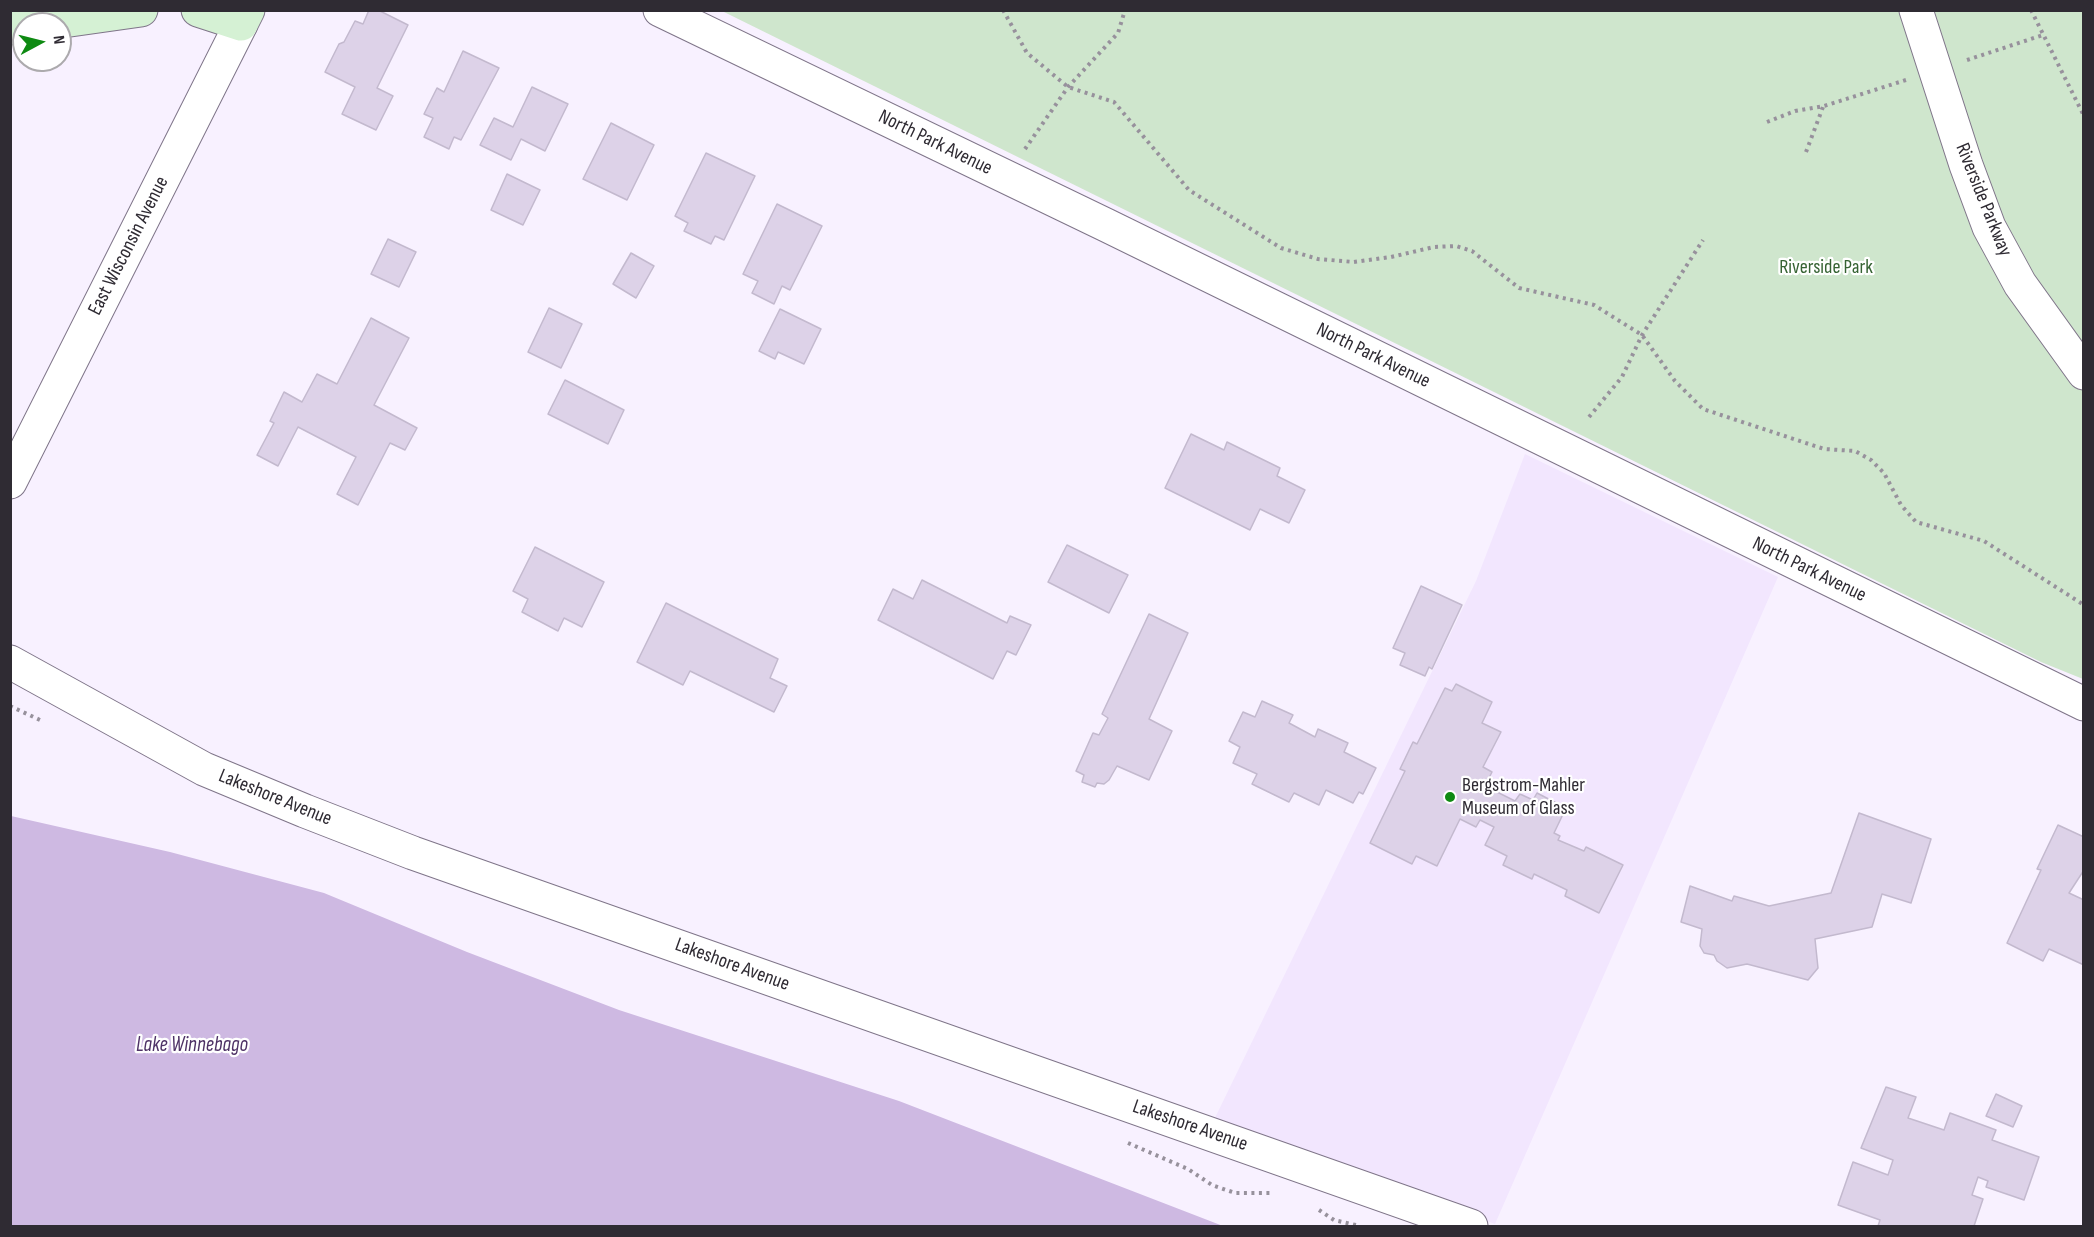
<!DOCTYPE html>
<style>
body{margin:0}
#map{position:relative;width:2094px;height:1237px;overflow:hidden;background:#f8f1ff;font-family:"Sofia Sans Condensed",sans-serif}
canvas{display:block}
.frame{position:absolute;inset:0;border:12px solid #2f2b33;pointer-events:none}
.north{position:absolute;left:12px;top:12px;width:60px;height:60px;box-sizing:border-box;background:#fff;border:2px solid #acaaad;border-radius:50%;rotate:83deg;font-size:16px;font-weight:700;line-height:24px;text-align:center;color:#2f2b33}
.north::after{content:'';display:block;margin:auto;width:21px;height:27px;background:#0e8a12;clip-path:polygon(50% 0,100% 100%,50% 72%,0 100%)}
</style>
<div id="map">
<canvas width="2094" height="1237"></canvas>
<div class="frame"></div>
<div class="north">N</div>
</div>
<script>
const context = document.querySelector('canvas').getContext('2d');
context.lineJoin = 'round';
function fillPath(path, color) { context.fillStyle = color; context.fill(path, 'evenodd'); }
const shape = rows => new Path2D(rows.map(r => 'M' + r).join(''));
function trace(path, color, width, dash) { context.strokeStyle = color; context.lineWidth = width; context.lineCap = dash ? 'butt' : 'round'; context.setLineDash(dash || []); context.stroke(path); }
function drawText(font, color, halo, rows, align = 'center') {
  context.font = font + ' "Sofia Sans Condensed",sans-serif'; context.lineWidth = 4.5; context.setLineDash([]); context.textBaseline = 'middle'; context.strokeStyle = halo; context.fillStyle = color; for (const [text, x, y, turn = 0] of rows) {
    context.save(); context.translate(x, y); context.rotate((+turn || 0) * Math.PI / 180); context.textAlign = isNaN(turn) ? turn : align; if (halo) context.strokeText(text, 0, 0); context.fillText(text, 0, 0); context.restore();
  }
}
fillPath(shape([
 [1525,454,1778,577,1495,1224,1212,1124,1476,581]
]), '#f2e6fe');
fillPath(shape([
 [722,11,2083,11,2083,679,2041,662]
]), '#cfe6cd');
fillPath(shape([
 [11,816,170,852,324,893,467,952,619,1010,899,1101,1223,1226,11,1226]
]), '#ceb9e2');
const building = shape([
 [369,10,378,10,408,25,377,88,393,96,376,130,342,114,355,87,325,72,339,44,344,42,355,21,363,24,369,10],
 [463,51,499,68,461,140,454,137,449,149,424,137,433,118,424,114,437,88,444,92,463,51],
 [532,87,568,104,545,151,521,139,511,160,480,145,494,118,513,127,532,87],
 [611,123,654,145,627,200,583,179,611,123],
 [706,153,755,176,724,240,715,236,711,244,684,231,688,223,675,216,706,153],
 [507,174,540,190,523,225,491,210,507,174],
 [777,204,822,226,790,290,782,286,774,304,752,293,758,281,743,274,777,204],
 [388,239,416,252,399,287,371,274,388,239],
 [631,253,654,266,636,298,613,284,631,253],
 [549,308,582,324,561,368,528,352,549,308],
 [780,309,821,329,804,364,778,352,775,359,759,351,780,309],
 [371,318,409,338,374,405,417,428,405,450,390,443,358,505,337,494,356,457,298,427,278,466,257,455,274,423,270,421,284,392,302,402,317,374,337,384,371,318],
 [565,380,624,410,608,444,548,414,565,380],
 [1191,434,1224,450,1227,442,1280,468,1277,476,1305,490,1289,523,1260,509,1250,530,1165,488,1191,434],
 [1067,545,1128,575,1109,613,1048,582,1067,545],
 [535,547,604,582,582,627,564,618,558,631,522,612,528,599,513,591,535,547],
 [922,580,1007,623,1010,616,1031,625,1016,655,1007,651,993,679,878,620,893,589,913,599,922,580],
 [1421,586,1462,605,1432,669,1429,667,1425,676,1400,665,1405,653,1393,648,1421,586],
 [666,603,778,659,770,678,787,686,774,712,690,671,683,685,637,662,666,603],
 [1149,614,1188,633,1149,719,1172,731,1149,780,1117,766,1109,780,1104,784,1097,783,1095,787,1082,782,1084,775,1076,771,1093,733,1099,735,1108,718,1102,714,1149,614],
 [1456,684,1492,702,1482,723,1501,732,1483,767,1492,772,1485,786,1515,801,1520,794,1533,800,1537,793,1566,808,1554,833,1560,836,1558,840,1584,851,1586,847,1623,865,1599,913,1565,896,1567,890,1534,874,1532,879,1503,865,1507,856,1485,845,1494,827,1480,820,1476,827,1460,819,1437,866,1416,856,1412,864,1370,843,1405,771,1400,769,1413,742,1417,744,1445,688,1452,691,1456,684],
 [1262,701,1293,715,1289,723,1315,737,1318,729,1348,743,1344,752,1376,768,1363,794,1359,792,1353,803,1326,790,1319,805,1294,793,1289,802,1252,784,1257,774,1233,763,1240,747,1229,741,1243,712,1255,717,1262,701],
 [1859,813,1931,839,1911,903,1882,894,1872,927,1815,939,1818,968,1808,980,1747,964,1727,968,1717,961,1714,955,1704,953,1700,946,1702,929,1681,922,1690,886,1732,901,1734,896,1769,906,1831,893,1859,813],
 [2058,825,2084,837,2084,870,2069,893,2084,900,2084,965,2049,949,2043,961,2007,943,2041,870,2037,869,2058,825],
 [1886,1087,1916,1097,1908,1118,1944,1130,1950,1113,1996,1130,1992,1140,2039,1157,2024,1200,1986,1187,1988,1181,1978,1177,1972,1195,1983,1199,1974,1226,1878,1226,1880,1220,1838,1205,1853,1162,1888,1175,1893,1160,1861,1148,1886,1087],
 [1996,1094,2022,1106,2013,1127,1986,1116,1996,1094]
]);
fillPath(building, '#ddd2e8');
trace(building, '#c3b9ce', 1.5);
const minor = shape([
 [660,10,1106,225,2084,704],
 [1916,10,1966,165,1989,227,2020,284,2084,373],
 [10,482,241,24],
 [10,662,204,769,305,811,413,853,1471,1226]
]);
const secondary = shape([
 [198,10,241,24,248,10],
 [42,24,141,10],
 [10,28,24,26]
]);
trace(minor, '#7f7589', 35);
trace(secondary, '#7f7589', 35);
trace(shape([
 [1003,10,1027,53,1068,87,1114,102,1189,190,1281,248,1318,259,1354,262,1391,257,1434,247,1456,246,1472,251,1519,288,1594,305,1642,335,1675,381,1703,409,1824,449,1855,451,1871,460,1884,473,1901,505,1916,522,1984,541,2084,605],
 [2031,10,2084,116],
 [1967,60,2043,35],
 [1767,122,1795,111,1824,106,1906,80],
 [1025,149,1068,87,1118,33,1125,10],
 [1806,152,1823,107],
 [1589,417,1622,377,1642,335,1703,240],
 [10,706,40,720],
 [1128,1143,1188,1169,1212,1185,1235,1193,1273,1193],
 [1319,1210,1334,1220,1360,1226]
]), '#97919c', 4, [3, 4.5]);
trace(minor, '#fff', 33);
trace(secondary, '#d5f1d4', 33);
for (const [x, y, r, color] of [
 [1450,797,6,"#0e8a12"]
]) { const dot = new Path2D(); dot.arc(x, y, r, 0, 2 * Math.PI); context.fillStyle = color; context.fill(dot); trace(dot, '#fff', 2); }
drawText('20px', '#2f2b33', '#fff', [
 ["North Park Avenue",935,143,26],
 ["Riverside Parkway",1983,200,68],
 ["East Wisconsin Avenue",129,246,-63],
 ["North Park Avenue",1373,356,26],
 ["North Park Avenue",1809,570,26],
 ["Lakeshore Avenue",275,798,22],
 ["Lakeshore Avenue",732,965,20],
 ["Lakeshore Avenue",1190,1126,19]
]);
drawText('20px', '#366333', '#fff', [
 ["Riverside Park",1826,268]
]);
drawText('20px', '#2f2b33', '#fff', [
 ["Bergstrom-Mahler",1462,786],
 ["Museum of Glass",1462,809]
], 'left');
drawText('italic 21px', '#4e3266', '#fff', [
 ["Lake Winnebago",192,1046]
]);
</script>
